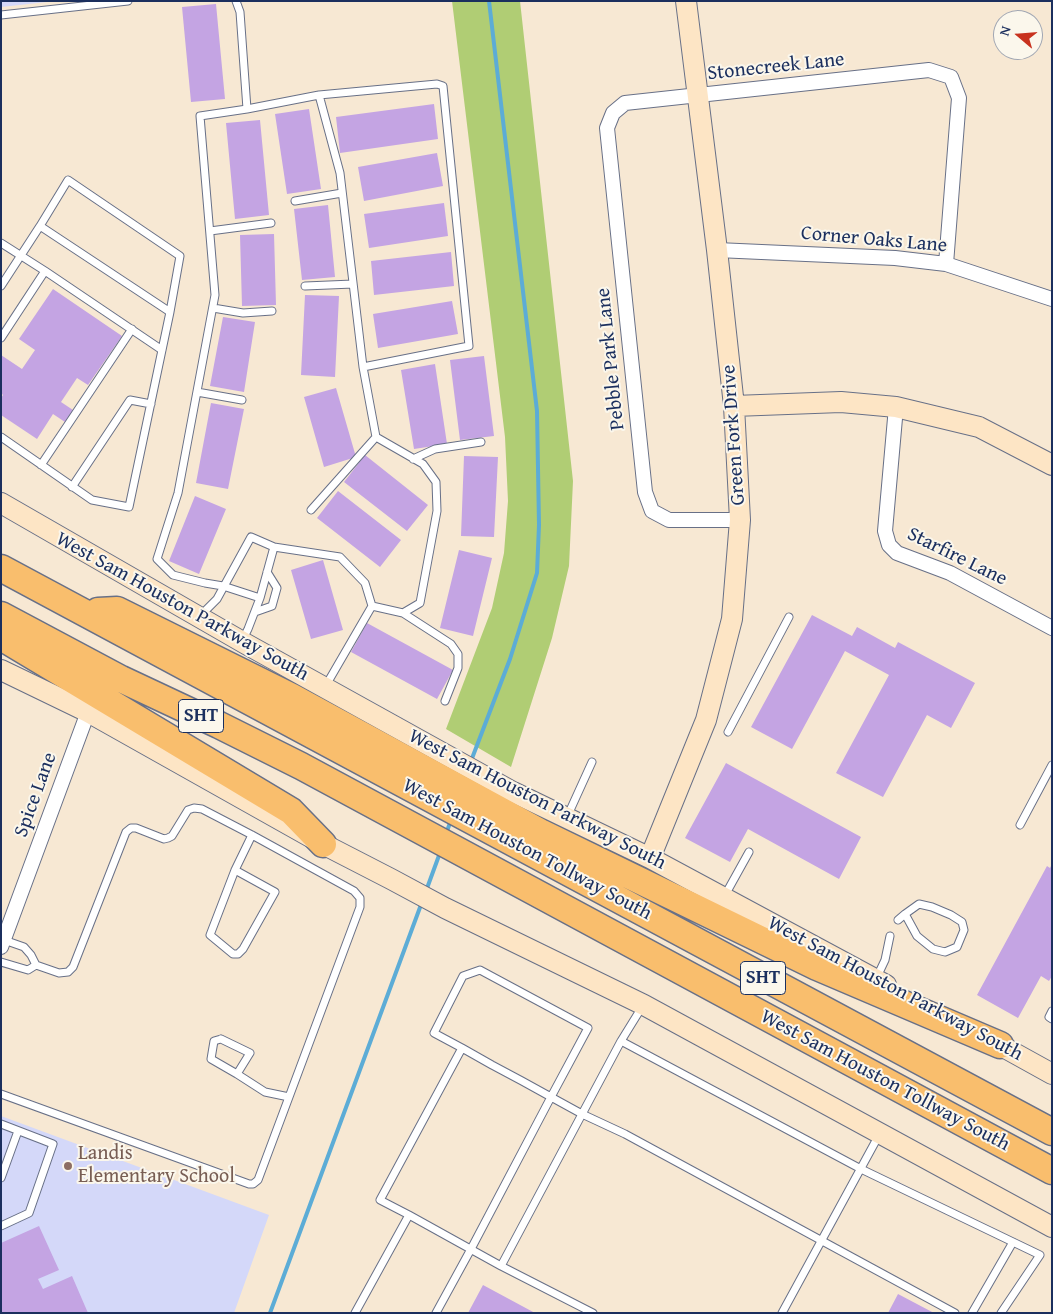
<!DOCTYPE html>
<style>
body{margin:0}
#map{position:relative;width:1053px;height:1314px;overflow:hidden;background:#f7e8d3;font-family:"Gentium Book Plus",serif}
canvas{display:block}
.frame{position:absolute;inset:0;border:2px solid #1b2f5e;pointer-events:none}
.north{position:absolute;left:993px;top:10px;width:50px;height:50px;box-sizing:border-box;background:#fbf7ec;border:1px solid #a1a7b3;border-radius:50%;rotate:288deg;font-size:14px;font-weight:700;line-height:20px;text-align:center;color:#1b2f5e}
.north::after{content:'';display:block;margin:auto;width:18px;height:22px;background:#c8321e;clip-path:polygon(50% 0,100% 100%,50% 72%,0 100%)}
</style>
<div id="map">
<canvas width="1053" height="1314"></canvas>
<div class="frame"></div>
<div class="north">N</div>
</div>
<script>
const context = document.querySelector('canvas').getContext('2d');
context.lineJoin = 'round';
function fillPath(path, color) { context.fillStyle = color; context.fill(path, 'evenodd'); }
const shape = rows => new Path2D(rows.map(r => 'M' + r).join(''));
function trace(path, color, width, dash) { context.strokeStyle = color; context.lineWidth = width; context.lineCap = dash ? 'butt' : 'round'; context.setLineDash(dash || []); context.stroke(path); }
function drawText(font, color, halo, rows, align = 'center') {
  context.font = font + ' "Gentium Book Plus",serif'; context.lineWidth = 4; context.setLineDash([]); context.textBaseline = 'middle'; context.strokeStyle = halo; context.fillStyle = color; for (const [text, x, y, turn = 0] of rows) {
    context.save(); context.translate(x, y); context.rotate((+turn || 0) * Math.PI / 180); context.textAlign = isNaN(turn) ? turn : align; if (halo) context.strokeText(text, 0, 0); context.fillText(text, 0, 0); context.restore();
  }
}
fillPath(shape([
 [1,1,56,1,1,7],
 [1,1116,269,1215,234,1313,1,1313]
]), '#d4d8f9');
fillPath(shape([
 [452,1,520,1,573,481,569,566,552,638,511,767,446,729,492,608,504,553,508,501,505,437]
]), '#b0cd74');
trace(shape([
 [471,761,510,659,537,573,539,525,537,411,489,1],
 [446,834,451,820],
 [426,891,441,850],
 [270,1313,422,902]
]), '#5cacd6', 4);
fillPath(shape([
 [216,4,225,99,191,102,182,7],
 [434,104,438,139,340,153,336,117],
 [309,109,321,189,287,194,275,114],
 [260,120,269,215,235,219,226,123],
 [437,153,443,186,364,201,358,167],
 [444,203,448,236,369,248,364,214],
 [328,205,335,277,302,280,294,209],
 [274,234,276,305,242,306,240,235],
 [451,252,454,286,374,295,371,261],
 [53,289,122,336,88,385,77,378,61,402,73,410,65,422,53,414,37,439,1,415,1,398,3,395,1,393,1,355,22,369,35,350,19,339],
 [305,295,339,296,335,377,301,375],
 [452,301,458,334,378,348,373,314],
 [223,317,255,322,244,392,210,386],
 [484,356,494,436,460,440,450,360],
 [435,364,447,444,414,449,401,370],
 [336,388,356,457,324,467,304,397],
 [211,403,244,409,228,489,196,483],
 [365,455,428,505,407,531,344,482],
 [464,456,498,457,494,537,461,536],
 [338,491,401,540,380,567,317,518],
 [195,496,226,509,199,574,169,561],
 [459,550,492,558,473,636,440,628],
 [323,560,343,630,311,639,291,570],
 [812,615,852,636,857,627,895,648,898,642,975,683,951,728,927,715,883,797,836,773,889,675,845,651,792,749,751,727],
 [367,623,453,670,437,699,351,652],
 [726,763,861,837,839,879,748,829,730,862,685,838],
 [1052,864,1052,976,1049,981,1041,976,1018,1018,977,995,1047,866,1050,868],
 [39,1226,59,1270,38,1279,43,1289,72,1276,88,1313,1,1313,1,1243],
 [483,1285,535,1313,468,1313],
 [898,1294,934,1313,888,1313]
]), '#c4a4e3');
const lane = shape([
 [236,1,240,12,247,109],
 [1,15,128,1],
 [319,95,340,173,363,367,376,437,423,464,436,482,437,511,420,603,403,613,372,606,365,583,340,557,274,547,260,598,223,586,205,583,173,575,157,559,178,493,215,295,200,116,247,109,319,95],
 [319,95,437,84,443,86,469,346,363,367],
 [295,201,342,193],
 [40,226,68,180,180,256,170,312],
 [210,231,271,223],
 [1,243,45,271],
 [1,286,40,226,170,312,129,507,92,500,1,437],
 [305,286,353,284],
 [213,308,243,313,272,311],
 [1,338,45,271,162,350],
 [197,392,242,400],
 [413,459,435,449,481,442],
 [41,465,132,329],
 [72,487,130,400,151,404],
 [311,510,376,437],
 [255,612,272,606,277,588,267,572],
 [403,613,451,644,458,654,458,668,445,701],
 [201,615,217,599,251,537,274,547],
 [242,641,248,629,260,598],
 [325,687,372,606],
 [728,732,789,617],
 [567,817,592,762],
 [1020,825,1052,765],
 [235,870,275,892,243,949,238,954,233,954,210,935,235,870],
 [235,870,252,835],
 [724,897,749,852],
 [898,920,905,914,919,904,932,907,951,915,962,922,964,930,957,947,945,952,933,949,917,936,905,914],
 [1,962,28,970,36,965],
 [876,979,885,960,890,936],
 [1052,1011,1049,1017,1052,1019],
 [221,1039,250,1053,237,1074,211,1059,214,1041,221,1039],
 [621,1041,861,1169,1040,1255,1001,1313],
 [462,1048,380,1200,409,1215,501,1266,593,1313],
 [237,1074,265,1092,289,1097],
 [1,1094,249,1184,253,1184,258,1180,360,907,360,898,354,891,252,835,202,809,194,808,188,810,172,836,168,838,164,839,136,828,131,828,126,832,73,967,68,972,59,973,36,965,31,955,24,947,4,940],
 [1,1124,53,1144,29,1213,1,1226],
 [1,1178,18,1131],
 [501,1266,621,1041,642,1007],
 [355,1313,409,1215],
 [436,1313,471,1249,551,1097,588,1028,480,970,463,976,434,1033,462,1048,492,1065,522,1081,551,1097,582,1114,625,1134,955,1313],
 [782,1313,879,1135],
 [972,1313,1013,1242]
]);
const street = shape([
 [717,250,895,258,946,264,1052,299],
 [896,407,885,531,889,545,897,553,950,573,1052,628],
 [740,520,669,520,652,511,645,492,607,128,613,113,625,103,929,70,951,77,959,98,946,264],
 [1,947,88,712]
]);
const secondary = shape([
 [734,406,841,402,896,407,979,427,1052,465],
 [1,503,246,644,513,792,650,858,886,985],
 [1,670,88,712,323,844,391,879,445,908,644,1005,1052,1227],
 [650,858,706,720,732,619,740,520,734,406,717,250,686,1],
 [987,1038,1052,1074]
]);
const highway = shape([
 [1,568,1052,1132],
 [98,611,117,610,292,697,540,832,817,967,1000,1045],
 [1,615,121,679,219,725,301,766,1052,1171],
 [1,637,291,811,323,844]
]);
trace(lane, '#687087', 9);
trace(street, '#687087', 16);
trace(secondary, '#687087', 22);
trace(highway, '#687087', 29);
trace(lane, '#fff', 7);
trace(street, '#fff', 14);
trace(secondary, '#fde5c5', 20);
trace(highway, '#f9be6d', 26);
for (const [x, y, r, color] of [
 [68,1166,5,"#8d6e63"]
]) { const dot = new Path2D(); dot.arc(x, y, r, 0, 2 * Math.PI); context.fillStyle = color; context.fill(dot); trace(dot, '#fbf7ec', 2); }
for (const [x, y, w] of [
 [201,716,45],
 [763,978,45]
]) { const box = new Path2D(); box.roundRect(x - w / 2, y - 16.5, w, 33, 4); context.fillStyle = '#fbf7ec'; context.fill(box); trace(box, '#1b2f5e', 1); }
drawText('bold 19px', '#1b2f5e', null, [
 ["SHT",201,716],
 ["SHT",763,978]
]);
drawText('20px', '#1b2f5e', '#fbf7ec', [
 ["Stonecreek Lane",776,67,-6],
 ["Corner Oaks Lane",874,240,5],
 ["Pebble Park Lane",611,359,-96],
 ["Green Fork Drive",734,435,-94],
 ["Starfire Lane",957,557,26],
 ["West Sam Houston Parkway South",182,607,29],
 ["Spice Lane",36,795,-70],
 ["West Sam Houston Parkway South",537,800,27],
 ["West Sam Houston Tollway South",527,850,28],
 ["West Sam Houston Parkway South",895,989,28],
 ["West Sam Houston Tollway South",885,1081,28]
]);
drawText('20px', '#785e54', '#fbf7ec', [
 ["Landis",78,1154],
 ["Elementary School",78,1177]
], 'left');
</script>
